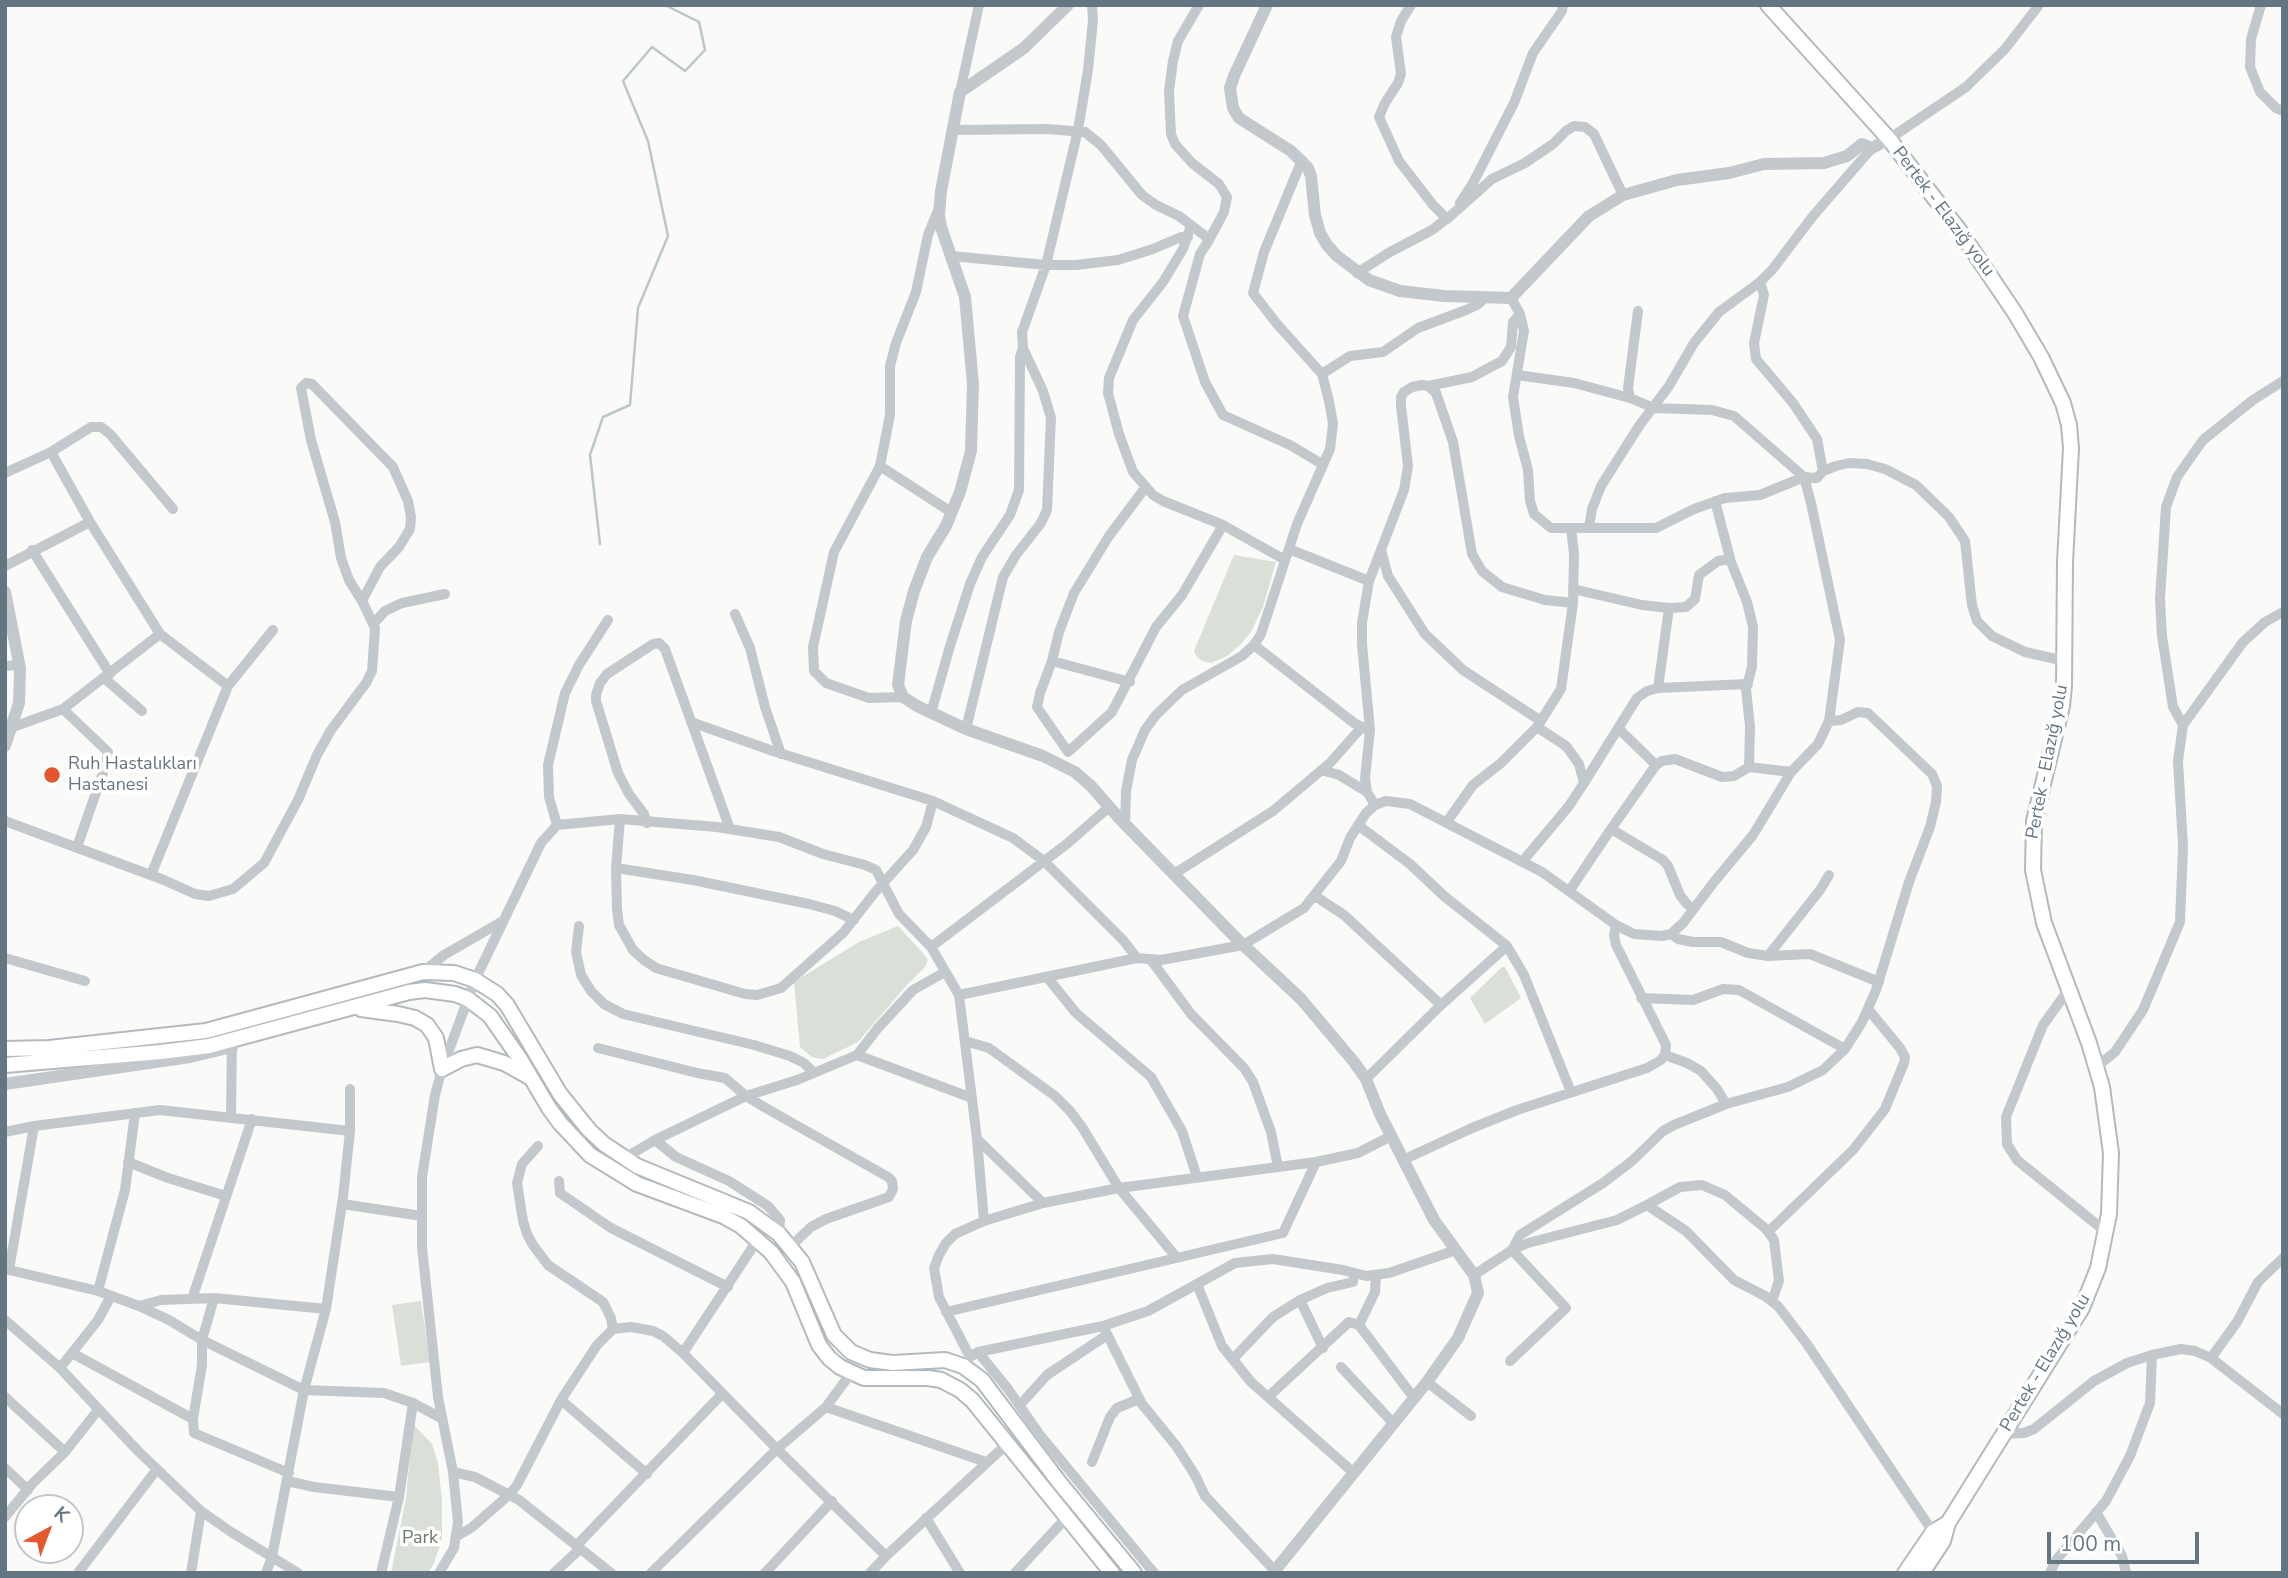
<!DOCTYPE html>
<meta charset="utf-8">
<style>
body{margin:0}
#map{position:relative;width:2288px;height:1578px;overflow:hidden;background:#fafaf8;font-family:"Nunito Sans",sans-serif}
canvas{display:block}
.frame{position:absolute;inset:0;border:7px solid #657683;pointer-events:none}
.north{position:absolute;left:14px;top:1494px;width:70px;height:70px;box-sizing:border-box;background:#fff;border:2px solid #c1c8cd;border-radius:50%;rotate:41deg;font-size:19px;font-weight:700;line-height:28px;text-align:center;color:#657683}
.north::after{content:'';display:block;margin:auto;width:24px;height:32px;background:#e4572e;clip-path:polygon(50% 0,100% 100%,50% 72%,0 100%)}
.scale{position:absolute;left:2047px;top:1532px;width:152px;height:32px;box-sizing:border-box;border:4px solid #657683;border-top:0;padding-left:9px;font-size:21px;line-height:24px;white-space:nowrap;color:#657683;-webkit-text-stroke:5px #fff;paint-order:stroke}
</style>
<div id="map">
<canvas width="2288" height="1578"></canvas>
<div class="frame"></div>
<div class="north">K</div>
<div class="scale">100 m</div>
</div>
<script>
const context = document.querySelector('canvas').getContext('2d');
context.lineJoin = 'round';
function fillPath(path, color) { context.fillStyle = color; context.fill(path, 'evenodd'); }
const shape = rows => new Path2D(rows.map(r => 'M' + r).join(''));
function trace(path, color, width, dash) { context.strokeStyle = color; context.lineWidth = width; context.lineCap = dash ? 'butt' : 'round'; context.setLineDash(dash || []); context.stroke(path); }
function drawText(font, color, halo, rows, align = 'center') {
  context.font = font + ' "Nunito Sans",sans-serif'; context.lineWidth = 7; context.setLineDash([]); context.textBaseline = 'middle'; context.strokeStyle = halo; context.fillStyle = color; for (const [text, x, y, turn = 0] of rows) {
    context.save(); context.translate(x, y); context.rotate((+turn || 0) * Math.PI / 180); context.textAlign = isNaN(turn) ? turn : align; if (halo) context.strokeText(text, 0, 0); context.fillText(text, 0, 0); context.restore();
  }
}
fillPath(shape([
 [1234,555,1276,562,1263,607,1251,632,1240,645,1227,656,1211,663,1202,661,1196,656,1194,651],
 [898,926,921,951,928,960,925,967,905,987,858,1042,823,1059,812,1057,800,1047,794,982,859,942],
 [1502,967,1505,967,1521,998,1485,1024,1470,998],
 [421,1301,430,1362,401,1366,392,1305],
 [413,1424,432,1444,438,1463,442,1501,442,1539,434,1563,428,1573,391,1573,406,1498]
]), '#dadfd7');
trace(shape([
 [600,544,590,455,603,417,630,405,638,308,668,236,648,141,623,81,652,47,685,71,705,50,699,22,665,5]
]), '#bbc7cb', 2.5);
const secondary = shape([
 [1768,5,1889,139,1959,230,2015,313,2041,357,2063,403,2069,425,2071,448,2065,562,2064,686,2062,706,2034,821,2033,870,2044,923,2089,1043,2102,1087,2111,1153,2109,1214,2098,1268,2082,1308,1948,1523,1943,1541,1922,1573],
 [361,1009,398,1014,415,1018,427,1025,436,1038,442,1069,461,1059,477,1055,504,1063,529,1077],
 [5,1049,49,1048,206,1031,423,972,454,973,475,980,497,994,507,1005,560,1094,589,1130,604,1144,637,1166,749,1212,779,1234,802,1262,834,1335,851,1352,870,1360,893,1363,945,1360,963,1366,982,1380,1059,1482,1134,1573],
 [5,1065,161,1052,209,1046,409,992,425,990,455,994,468,999,490,1016,520,1059,549,1108,560,1123,590,1155,637,1184,723,1216,741,1226,771,1252,793,1282,819,1345,829,1358,840,1367,864,1378,928,1378,941,1380,960,1390,972,1400,1112,1573],
 [1905,1573,1933,1532,1948,1523]
]);
trace(secondary, '#b3babf', 18);
trace(shape([
 [1199,5,1178,41,1173,61,1169,91,1171,134,1175,144,1192,163,1219,184,1227,197,1224,212,1209,240],
 [1411,5,1401,21,1396,37,1401,74,1398,83,1385,103,1379,117,1399,161,1433,205,1447,219,1492,179,1525,163,1553,144,1566,131,1574,126,1585,127,1594,134,1623,195],
 [2261,5,2251,39,2250,67,2260,92,2276,108,2283,111],
 [960,92,979,5],
 [953,130,1047,129,1085,132,1101,145,1142,195,1156,205,1179,216,1204,235,1209,240,1200,254,1183,316,1205,382,1223,415,1290,445,1322,464],
 [1889,139,1966,87,2005,49,2039,5],
 [1460,203,1473,183,1514,103,1533,53,1562,11,1563,5],
 [1191,225,1183,249,1163,282,1133,320,1109,378,1108,393,1119,434,1133,472,1153,495,1163,501,1223,525,1285,560],
 [951,256,1046,265,1076,265,1118,260,1153,249,1181,237,1188,237],
 [1357,273,1390,252,1432,230,1450,216],
 [1760,282,1764,295,1754,343,1756,359,1793,403,1817,439,1823,471],
 [1511,298,1520,314,1524,331,1513,397,1519,436,1528,470,1530,501,1534,514,1551,528,1656,528,1694,509,1725,498,1760,495,1804,477,1817,478,1823,471,1836,466,1849,463,1867,464,1885,469,1916,485,1949,517,1965,541,1972,605,1977,621,1992,636,2025,652,2065,661],
 [1322,374,1350,356,1383,352,1418,328,1466,310,1477,305,1485,298],
 [1517,375,1574,383,1630,398],
 [1428,386,1472,377,1502,361,1511,347,1513,322,1520,314],
 [51,452,90,522],
 [880,466,951,512],
 [5,473,51,452,91,427,101,427,110,434,173,509],
 [1145,488,1109,536,1074,593,1059,632,1052,661,1040,693,1037,707,1068,752,1112,712,1156,627,1182,595,1223,525],
 [1715,501,1731,562,1747,602,1753,627,1752,667,1746,689,1750,726,1749,767],
 [1589,527,1592,509,1601,486,1639,426,1669,386,1694,343,1719,312,1760,282,1772,270,1813,216,1872,148],
 [1289,549,1369,581],
 [32,550,110,674],
 [1381,550,1388,576,1425,634,1463,670,1541,721],
 [5,566,90,522,160,634,63,709,13,727],
 [1573,589,1642,605,1669,608,1686,607,1695,599,1699,575,1718,561,1730,559],
 [735,614,750,648,765,707,781,754],
 [373,624,385,611,402,603,445,594],
 [160,634,228,686],
 [1254,645,1354,723,1366,729],
 [1052,661,1130,682],
 [5,666,19,665],
 [104,678,142,711],
 [1658,688,1669,608],
 [903,697,869,698,826,683,814,671,813,647,834,552,880,466,890,415,890,366,896,343,916,292,928,235,939,208],
 [63,709,108,752,106,764,77,847],
 [931,713,950,646,970,584,982,557,1010,515,1019,490,1020,357,1023,348],
 [691,722,773,751,933,801,1013,838,1044,861,1123,940,1137,958],
 [2183,725,2173,707,2162,636,2160,599,2166,507,2177,477,2203,440,2253,400,2283,381],
 [1618,728,1656,765],
 [966,729,1003,577,1016,555,1041,523,1047,510,1051,418,1043,391,1023,348,1022,332,1046,265,1078,130,1088,70,1093,20,1092,5],
 [1321,770,1339,775,1367,792],
 [1584,783,1637,698,1647,691,1658,688,1748,684],
 [1375,805,1367,792,1365,778,1370,730,1362,644,1362,623,1369,581,1404,490,1408,466,1401,406,1401,397,1404,392,1412,387,1422,385,1428,386,1436,393,1453,442,1472,554,1482,571,1502,587,1545,600,1573,603],
 [620,819,616,868,617,909,619,925,633,950,644,960,656,968,745,994,757,995,781,988,843,933,876,891,913,850,926,827,933,801],
 [5,821,164,880,195,894,209,896,233,889,264,863,298,800,317,755,331,730,366,683,372,671,375,628,362,601,349,580,341,558,335,522,311,440,301,388,306,383,312,384,393,467,408,501,411,517,410,529,399,547,380,567,362,601],
 [647,823,644,814,629,794,618,773,596,701,596,695,600,683,607,674,653,644,659,643,665,649,730,829],
 [1446,823,1473,785,1501,763,1537,727,1561,689,1573,603,1574,554,1571,528],
 [1125,824,1126,791,1132,760,1145,730,1156,715,1182,690,1242,656,1254,645,1261,634,1297,524,1330,449,1333,424,1329,401,1322,374,1277,324,1253,293,1264,252,1302,160],
 [557,825,549,797,548,765,565,693,579,665,608,620],
 [1358,825,1410,864,1444,896,1507,946,1524,975,1571,1092],
 [1611,829,1663,860,1668,866,1680,895,1686,903,1693,909],
 [1522,862,1569,806,1584,783,1579,764,1566,746,1537,727],
 [616,868,693,880,809,904,835,911,854,920],
 [1174,874,1273,811,1330,763,1361,728],
 [151,875,228,686,273,630],
 [1570,890,1611,829,1656,765,1662,761,1675,759,1722,777,1734,776,1749,767,1791,772],
 [1315,896,1344,915,1441,1005],
 [579,926,576,952,581,975,591,991,604,1004,623,1014,754,1045,790,1056,804,1063,814,1073],
 [1671,934,1678,939,1693,942,1721,942,1748,953,1768,956,1810,954,1879,982],
 [1768,956,1820,890,1829,875],
 [5,958,85,981],
 [1151,960,1191,1014,1244,1068,1253,1082,1271,1132,1278,1167],
 [423,972,444,955,501,922],
 [1047,977,1076,1013,1151,1077,1182,1131,1197,1177],
 [2069,989,2043,1025,2006,1117,2007,1144,2017,1160,2106,1232],
 [959,995,1137,958,1161,960,1243,945,1304,908,1341,861,1350,838,1366,813,1375,805,1386,801,1410,804,1542,872,1616,925,1634,934,1662,936,1671,934,1683,923,1714,882,1753,835,1791,772,1818,744,1829,721,1840,640,1811,503,1804,477,1734,416,1712,410,1654,408,1630,398,1628,388,1638,311],
 [1641,998,1693,1000,1723,989,1739,990,1845,1049],
 [965,1041,989,1048,1055,1096,1070,1111,1082,1127,1119,1188,1177,1258],
 [598,1048,697,1073,725,1078,746,1096,764,1107,888,1177,892,1181,893,1189,889,1197,826,1219,811,1227,790,1247],
 [857,1055,972,1098],
 [1665,1055,1687,1063,1701,1071,1717,1089,1726,1104],
 [2097,1066,2115,1052,2143,1010,2180,922,2183,846,2178,761,2183,725,2243,642,2265,622,2283,612],
 [1366,1079,1441,1005,1507,946],
 [231,1116,232,1039],
 [5,1132,34,1126,160,1110,350,1131],
 [1391,1136,1358,1153,1316,1162,1119,1188,1043,1203,984,1221,955,1234,946,1243,939,1255,934,1268,939,1297,970,1357,978,1352,1103,1326,1148,1311,1235,1263,1273,1259,1343,1270,1366,1276,1389,1273,1456,1250],
 [977,1139,1043,1203],
 [655,1140,676,1157,729,1181,768,1206,780,1220,779,1234],
 [538,1146,522,1164,517,1183,523,1221,527,1234,533,1245,548,1265,603,1302,611,1318,613,1329],
 [623,1159,655,1140,746,1096,797,1080,857,1055,878,1028,913,990,945,972],
 [1403,1160,1472,1128,1517,1110,1647,1068,1661,1060,1665,1055,1666,1045,1616,945,1614,936,1616,925],
 [128,1162,168,1178,226,1196],
 [559,1181,560,1193,611,1228,728,1287],
 [342,1204,422,1216],
 [1647,1205,1680,1187,1702,1185,1725,1195,1766,1229,1774,1240,1779,1281,1772,1301],
 [984,1221,977,1139,959,995,931,947,1068,843,1109,807],
 [1768,1232,1853,1150,1885,1109,1904,1063,1905,1057,1900,1048,1868,1009],
 [5,1269,98,1291,139,1306,169,1320,202,1340,304,1390,384,1393,413,1403,441,1418],
 [9,1270,34,1126],
 [1376,1275,1375,1292,1359,1325,1414,1398],
 [1474,1275,1512,1250,1528,1243,1617,1220,1647,1205,1686,1231,1734,1280,1765,1296,1778,1306,1807,1344,1933,1532],
 [1197,1284,1222,1346,1251,1382,1354,1473],
 [98,1291,125,1190,135,1113],
 [214,1298,202,1340,202,1365,193,1419,194,1433,289,1473],
 [192,1299,252,1119],
 [1300,1300,1323,1348],
 [139,1306,161,1300,214,1298,326,1309],
 [946,1312,1283,1233,1316,1162],
 [5,1320,60,1368,138,1451,201,1511,231,1532,298,1573],
 [1103,1326,1142,1404,1177,1447,1195,1475,1205,1496,1275,1571],
 [978,1352,1008,1389,1040,1435,1154,1573],
 [72,1353,193,1419],
 [683,1353,758,1239],
 [2211,1358,2237,1322,2258,1282,2283,1258],
 [1233,1359,1273,1317,1300,1300,1327,1288,1353,1282,1354,1273],
 [1510,1361,1566,1308,1512,1250,1520,1235,1603,1183,1632,1161,1663,1131,1674,1125,1726,1104,1788,1087,1823,1070,1845,1049,1862,1022,1876,990,1909,882,1930,827,1936,802,1937,786,1932,774,1868,713,1858,712,1841,720,1829,721],
 [1341,1367,1394,1424],
 [60,1368,98,1320,111,1296],
 [1427,1382,1471,1416],
 [5,1397,65,1452],
 [1268,1397,1349,1322,1359,1325],
 [561,1400,647,1474],
 [1020,1405,1047,1375,1107,1335],
 [826,1407,986,1462],
 [2004,1434,2024,1433,2034,1429,2094,1381,2127,1363,2152,1355,2181,1349,2195,1351,2211,1358,2283,1414],
 [1092,1462,1110,1417,1117,1408,1139,1399],
 [5,1468,28,1490],
 [453,1472,475,1477,519,1500,611,1573],
 [287,1481,314,1487,399,1497],
 [2096,1512,2122,1556,2126,1573],
 [5,1517,32,1484,65,1452,98,1410],
 [926,1518,960,1573],
 [457,1536,471,1528,509,1495,517,1485,561,1400,597,1345,613,1329,631,1327,653,1331,663,1336,683,1353,777,1449,886,1556],
 [576,1546,722,1394],
 [78,1573,157,1469],
 [191,1573,201,1511],
 [266,1573,272,1557,304,1390,326,1309,343,1197,350,1131,350,1089],
 [381,1573,399,1497,413,1403],
 [439,1573,454,1548,458,1522,453,1472,438,1397,422,1247,422,1177,435,1095,442,1069,475,980,541,843,557,825,620,819,717,827,779,837,823,854,865,865,876,870,899,914,931,947],
 [554,1573,580,1549],
 [651,1573,777,1449,826,1407,851,1373],
 [765,1573,832,1501],
 [870,1573,886,1556,1007,1444],
 [1015,1573,1067,1517],
 [2050,1573,2056,1560,2106,1501,2130,1456,2150,1403,2152,1355]
]), '#c3c8cc', 10);
trace(shape([
 [1068,5,1024,48,960,92,941,191,939,215,941,227,965,297,973,384,971,451,960,492,946,526,927,557,914,591,906,621,898,685,903,697,917,706,966,729,1043,756,1075,772,1091,786,1119,818,1239,941,1301,999,1354,1062,1366,1079,1380,1114,1434,1220,1474,1275,1478,1293,1458,1338,1427,1382,1273,1573],
 [1267,5,1234,76,1230,88,1233,108,1239,118,1291,151,1308,168,1311,176,1315,215,1320,233,1327,245,1337,256,1369,280,1400,291,1444,296,1511,298,1589,216,1623,195,1677,180,1729,173,1764,164,1824,163,1847,156,1862,144,1872,148,1889,139],
 [5,592,20,668,19,703,5,746],
 [5,1084,190,1057,232,1047]
]), '#c3c8cc', 12);
trace(secondary, '#fff', 14);
for (const [x, y, r, color] of [
 [52,775,9,"#e4572e"]
]) { const dot = new Path2D(); dot.arc(x, y, r, 0, 2 * Math.PI); context.fillStyle = color; context.fill(dot); trace(dot, '#fff', 2.5); }
drawText('18px', '#657683', '#fff', [
 ["Pertek - Elazığ yolu",1943,212,53],
 ["Pertek - Elazığ yolu",2048,762,-79],
 ["Pertek - Elazığ yolu",2046,1363,-59]
]);
drawText('18px', '#657683', '#fff', [
 ["Ruh Hastalıkları",68,765],
 ["Hastanesi",68,786]
], 'left');
drawText('18px', '#687a64', '#fff', [
 ["Park",420,1539]
]);
</script>
